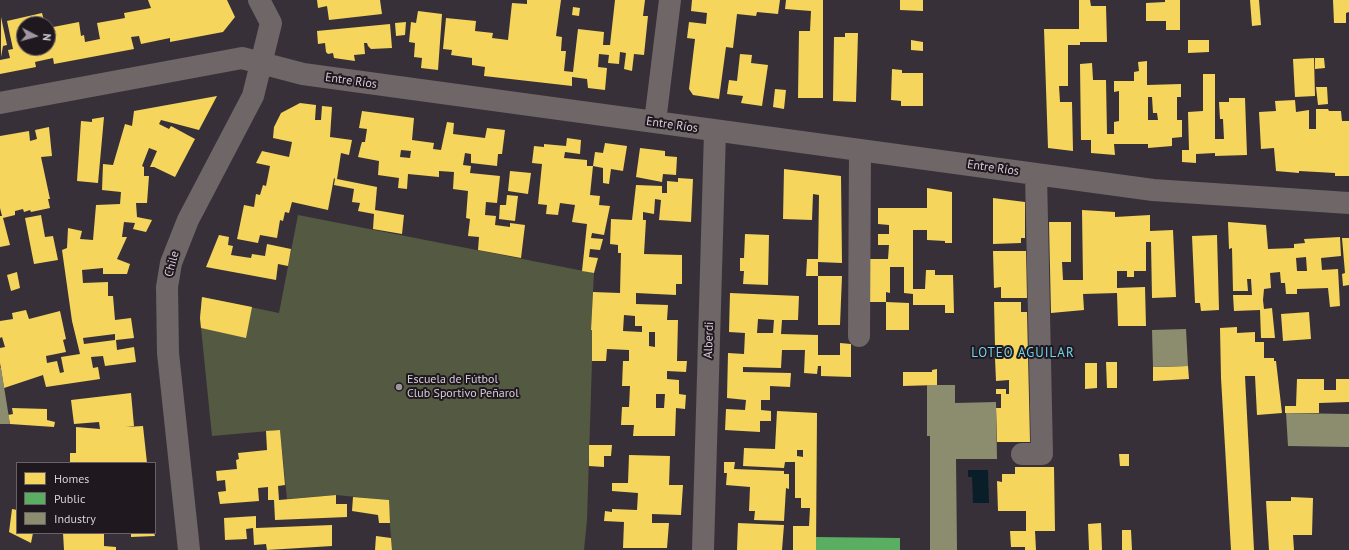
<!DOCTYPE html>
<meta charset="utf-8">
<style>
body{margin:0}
#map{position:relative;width:1349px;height:550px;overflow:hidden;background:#383038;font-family:"PT Sans",sans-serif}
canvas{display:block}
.legend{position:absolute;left:16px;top:462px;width:140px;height:72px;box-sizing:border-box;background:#1f181f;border:1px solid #696069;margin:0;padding:5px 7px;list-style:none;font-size:12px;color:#d7cdd7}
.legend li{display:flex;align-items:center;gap:8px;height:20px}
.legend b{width:20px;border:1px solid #696069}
.north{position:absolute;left:16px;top:16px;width:40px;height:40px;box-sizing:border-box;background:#1f181f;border:1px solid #696069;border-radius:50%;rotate:96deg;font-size:11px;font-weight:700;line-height:16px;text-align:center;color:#d7cdd7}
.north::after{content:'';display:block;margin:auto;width:14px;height:18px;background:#9f969f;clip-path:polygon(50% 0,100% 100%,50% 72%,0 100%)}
</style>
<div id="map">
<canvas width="1349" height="550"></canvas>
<ul class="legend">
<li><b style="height:11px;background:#f6d55c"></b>Homes</li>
<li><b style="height:11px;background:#5aae61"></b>Public</li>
<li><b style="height:11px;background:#8c8c6e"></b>Industry</li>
</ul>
<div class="north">N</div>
</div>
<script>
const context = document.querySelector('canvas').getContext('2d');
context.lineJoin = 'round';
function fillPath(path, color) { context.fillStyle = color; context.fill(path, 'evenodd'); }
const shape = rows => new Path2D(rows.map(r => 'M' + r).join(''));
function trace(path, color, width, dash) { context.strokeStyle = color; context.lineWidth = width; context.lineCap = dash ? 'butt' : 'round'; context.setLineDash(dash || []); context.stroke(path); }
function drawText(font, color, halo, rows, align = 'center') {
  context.font = font + ' "PT Sans",sans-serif'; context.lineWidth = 4; context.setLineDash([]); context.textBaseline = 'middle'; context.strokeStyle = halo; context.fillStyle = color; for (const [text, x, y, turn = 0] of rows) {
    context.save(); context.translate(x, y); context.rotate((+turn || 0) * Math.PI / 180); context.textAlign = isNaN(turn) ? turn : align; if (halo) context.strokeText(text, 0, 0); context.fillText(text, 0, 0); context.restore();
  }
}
fillPath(shape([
 [298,215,594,273,591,330,592,330,592,361,587,520,584,550,392,550,388,500,336,495,287,499,280,430,212,436,200,318,202,297,279,313]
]), '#545942');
fillPath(shape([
 [968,470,988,470,989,503,973,503,972,477,968,477]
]), '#091e28');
fillPath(shape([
 [148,0,227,0,235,17,223,32,170,42,170,38,141,44,139,36,131,37,134,49,54,64,53,58,35,62,36,67,0,74,0,60,10,58,8,50,13,49,7,21,42,13,45,24,24,24,24,48,48,48,48,28,79,22,81,36,84,35,85,42,100,39,97,23,125,18,124,13,151,8],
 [317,0,380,0,382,14,329,20,327,6,318,8],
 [527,0,561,0,556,36,562,37,561,51,566,51,564,71,573,72,578,29,604,32,603,45,610,45,615,0,645,0,643,16,648,16,644,55,634,54,632,71,624,69,626,53,620,52,619,64,608,63,609,55,599,54,598,67,607,68,605,90,588,88,587,79,572,77,572,86,484,76,485,67,472,65,472,58,451,55,452,50,443,49,446,18,476,21,475,31,493,33,492,38,508,40,512,3,527,4],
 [692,0,780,0,778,14,757,12,756,16,737,14,733,48,726,47,719,99,693,95,689,89,695,39,687,38,689,22,706,24,707,13,691,11],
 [786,0,823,0,823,98,798,98,799,31,810,31,811,11,785,9],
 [900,0,923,0,923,11,900,10],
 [1079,0,1090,0,1091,6,1106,6,1107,42,1080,42,1080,45,1068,45,1068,86,1059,86,1060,102,1072,102,1073,151,1048,148,1044,29,1079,29],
 [1165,0,1180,0,1180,30,1166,30,1166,21,1146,21,1146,3,1165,2],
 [1250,0,1259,0,1261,25,1252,26],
 [1333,0,1349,0,1349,12,1346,13,1346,23,1334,23],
 [573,7,580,8,579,16,572,15],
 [418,11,442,14,438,70,421,68,422,58,414,57,415,43,409,42,411,22,416,23],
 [1,17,7,45,3,46,1,57],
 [406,22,405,35,396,36,395,23],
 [390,24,392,48,371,49,368,46,367,43,364,43,365,54,354,55,355,61,334,58,333,53,328,54,326,52,325,43,318,44,317,31],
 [845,33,858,33,856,102,833,101,834,37,845,37],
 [911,40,923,42,923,51,911,50],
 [1188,40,1209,40,1209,52,1188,53],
 [740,54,752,55,751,63,768,65,762,106,741,103,743,96,727,94,729,80,737,81],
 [1314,58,1315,96,1295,97,1293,59],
 [1315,58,1324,58,1325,68,1315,69],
 [1147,61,1147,85,1181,84,1181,97,1177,97,1177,120,1182,120,1182,137,1172,138,1172,146,1148,148,1148,144,1114,144,1115,155,1091,153,1091,140,1081,140,1080,64,1092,63,1093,80,1106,80,1107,134,1114,134,1114,122,1119,121,1119,91,1114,92,1114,81,1134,81,1134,72,1139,71,1138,62],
 [1148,97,1152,97,1153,113,1157,113,1158,120,1148,120],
 [892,69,902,70,902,73,923,73,923,106,901,106,901,101,891,100],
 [1203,74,1215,74,1215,139,1224,139,1223,119,1220,119,1219,102,1229,102,1229,98,1245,98,1247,155,1215,156,1215,153,1196,154,1196,163,1182,162,1182,150,1189,150,1188,112,1203,111],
 [1316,87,1327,87,1328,104,1318,105],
 [775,89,786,90,784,109,773,107],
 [217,96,199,130,161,120,159,124,169,129,171,126,195,139,175,177,154,167,150,167,157,151,149,148,142,166,144,167,144,176,149,176,147,203,136,203,137,217,152,220,146,232,133,229,135,223,124,222,122,237,127,237,117,259,130,264,127,274,103,274,103,268,82,270,83,283,108,282,108,296,113,296,115,320,131,318,134,338,116,340,117,350,134,347,136,362,105,366,103,356,91,357,93,368,98,367,100,379,46,387,43,375,4,388,0,363,0,348,5,347,2,337,0,338,0,321,13,319,12,313,26,310,29,319,60,311,66,339,63,340,66,352,46,356,47,363,57,361,60,373,64,372,61,357,80,354,72,321,62,250,67,248,68,228,82,231,80,239,93,240,96,205,120,204,121,192,102,190,103,164,113,165,125,124,132,126,134,111],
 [115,334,115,340,84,344,83,338],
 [1295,100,1296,112,1309,110,1309,129,1316,129,1316,109,1328,109,1329,111,1341,111,1342,121,1349,121,1349,176,1335,176,1335,173,1299,171,1299,173,1276,171,1274,148,1261,149,1259,112,1276,111,1275,101],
 [300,103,316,105,315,120,321,120,322,106,332,107,330,137,352,140,349,155,341,153,337,179,377,187,375,210,404,215,402,234,373,229,374,214,358,211,360,203,352,202,354,189,334,185,335,179,334,178,328,210,292,202,289,213,285,212,283,221,280,220,277,238,260,235,258,243,237,239,244,205,254,207,256,194,260,195,263,185,266,186,270,166,256,163,262,151,289,157,292,142,273,138,274,127,281,113],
 [362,111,414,118,412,140,434,143,433,149,441,150,447,122,454,123,453,134,485,138,487,128,505,130,502,154,498,154,497,166,471,163,471,154,465,153,463,165,471,166,470,173,500,176,497,203,486,202,485,215,496,216,495,225,510,227,510,223,525,225,521,258,478,250,479,237,468,236,470,219,466,218,468,191,453,189,454,172,439,171,439,177,408,174,407,189,398,188,399,178,378,175,379,161,358,157,361,145,362,142,365,142,367,129,359,128],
 [401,150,411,151,410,158,400,157],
 [104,117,98,183,77,181,81,121,92,122,92,119],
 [49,127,52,156,41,157,50,199,48,199,50,208,31,212,30,210,24,212,23,209,15,211,15,215,3,218,10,245,0,247,0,216,2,216,0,208,0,136,29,131,30,141,37,139,35,130],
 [567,138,581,140,580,154,565,152,564,158,587,160,587,166,593,166,595,152,603,153,605,143,627,146,623,171,611,169,609,184,603,183,603,168,593,166,590,195,600,196,599,205,610,206,604,235,592,233,591,238,603,239,600,250,590,249,589,257,598,258,594,273,582,271,587,224,572,222,575,205,560,203,558,215,546,214,547,205,538,204,542,164,532,163,534,146,544,147,544,144,566,146],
 [640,148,665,151,665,156,677,157,676,175,663,174,662,182,636,177],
 [784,169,841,176,842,263,818,262,818,276,806,276,807,259,818,259,819,195,813,194,812,220,783,219],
 [510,171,531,173,528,194,508,191],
 [678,178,693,179,691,222,659,220,661,200,655,199,654,214,643,212,643,220,646,220,644,254,682,255,682,284,676,284,676,295,636,293,636,304,668,305,667,320,678,320,677,361,687,361,686,372,667,371,667,379,679,380,679,394,686,395,685,409,676,408,675,436,633,436,634,425,621,425,622,407,629,407,630,386,622,386,623,361,629,361,629,350,607,349,606,361,592,361,592,330,591,330,593,292,620,293,621,253,618,253,618,245,610,244,611,219,632,220,636,185,662,186,662,193,667,193,667,181,678,182],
 [624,315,635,316,635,326,642,326,642,332,623,331],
 [649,332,655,332,655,347,649,346],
 [656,394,665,394,664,408,656,408],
 [927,188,952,192,952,243,945,243,945,241,927,240,927,230,913,230,913,289,925,289,926,270,935,270,935,275,953,275,954,313,945,313,945,305,913,305,913,294,904,293,904,267,890,267,890,293,886,292,886,302,909,303,909,330,886,330,886,302,867,302,867,259,888,259,889,245,878,245,878,234,889,234,889,225,878,224,878,208,927,208],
 [507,195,518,196,515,221,499,219,500,205,506,205],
 [993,198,1025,202,1025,238,1021,238,1021,243,993,244],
 [1082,210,1115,212,1115,217,1150,215,1150,231,1173,230,1176,297,1152,298,1151,242,1146,242,1146,271,1134,271,1134,277,1127,277,1127,271,1117,271,1117,288,1145,287,1146,326,1118,326,1117,293,1083,294,1084,310,1051,313,1049,222,1071,222,1071,262,1062,262,1063,280,1083,280],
 [41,215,45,237,53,236,58,260,34,264,25,218],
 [1228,222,1266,225,1268,249,1294,248,1294,244,1305,243,1304,239,1340,237,1341,256,1321,258,1322,270,1338,269,1340,306,1330,307,1328,288,1297,289,1297,294,1286,294,1285,283,1281,283,1280,272,1270,273,1271,288,1264,289,1263,300,1264,309,1272,308,1275,338,1261,338,1260,310,1234,311,1233,295,1252,295,1251,279,1247,279,1248,291,1233,291,1232,248,1229,249],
 [1306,257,1307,271,1297,271,1296,258],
 [745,234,769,235,768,285,743,284,744,271,740,271,740,258,744,258],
 [219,235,229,237,228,245,233,246,231,255,251,258,252,254,265,256,267,244,291,249,288,266,278,264,276,280,206,267],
 [1217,235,1219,310,1201,311,1200,303,1195,303,1192,236],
 [1342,238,1349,238,1349,285,1343,286,1342,274,1345,273],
 [993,251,1026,251,1027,298,1001,298,1001,287,994,288],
 [17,272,20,288,11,291,7,275],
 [818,276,842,276,840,325,818,325],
 [730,293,799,296,798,320,782,320,781,334,818,335,818,355,840,355,840,343,851,344,851,377,821,376,821,366,818,366,817,374,804,373,805,350,782,350,781,368,743,367,743,372,791,373,790,387,770,386,770,400,761,400,761,410,771,411,771,421,760,421,760,432,725,430,726,409,745,410,746,400,727,398,728,353,744,354,745,333,729,332],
 [758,319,774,320,773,333,757,333],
 [202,297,252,307,246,338,201,328,200,318],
 [994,302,1021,302,1021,312,1027,312,1030,442,997,442,996,408,1001,408,1001,394,996,394,996,389,1006,389,1006,394,1009,394,1009,380,996,381,995,358,1002,357,1002,346,995,346],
 [1309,312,1311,339,1283,341,1281,314],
 [1237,327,1237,333,1255,332,1255,342,1264,342,1264,358,1274,358,1274,361,1276,361,1282,413,1257,415,1255,376,1245,376,1254,550,1231,550,1221,378,1220,328],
 [1106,362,1117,362,1117,388,1107,388],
 [1085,363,1097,363,1097,388,1085,389],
 [1188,366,1189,379,1153,381,1153,367],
 [937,369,937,385,903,386,903,372,932,372,932,370],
 [1297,379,1324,379,1324,390,1336,390,1336,379,1349,379,1349,402,1319,403,1319,413,1285,413,1285,406,1296,406],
 [131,393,134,426,126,427,143,426,147,463,70,463,70,453,76,453,76,427,100,429,99,422,74,424,71,400],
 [12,408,47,409,47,420,55,422,54,427,10,424,8,415,13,414],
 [777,411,817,413,816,550,793,550,793,526,809,526,810,508,801,508,801,498,795,498,795,462,785,462,784,468,743,466,744,448,775,449],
 [797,450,803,450,803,457,797,456],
 [280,430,285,485,278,486,279,500,336,495,336,504,347,504,347,517,275,520,274,500,268,500,268,487,258,488,259,501,220,504,218,492,226,491,225,480,217,481,216,471,237,469,236,460,239,459,238,453,267,450,266,431],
 [589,445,612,445,611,456,604,456,604,467,589,466],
 [1119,454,1129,454,1129,466,1120,466],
 [629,455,670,456,669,485,683,485,681,515,652,514,652,523,669,523,667,548,623,548,624,522,604,521,605,511,612,512,612,509,637,510,638,493,612,491,612,483,628,483],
 [724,462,735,462,734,469,784,471,784,474,789,474,789,489,786,488,784,521,754,520,755,511,749,511,750,487,726,485,727,473,724,473],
 [1015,467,1054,467,1055,531,1035,531,1036,550,1025,550,1025,547,1011,547,1010,531,1026,531,1026,511,998,511,997,481,1002,482,1002,474,1015,474],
 [353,497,389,500,390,523,379,523,378,515,352,511],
 [1291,497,1313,498,1312,535,1293,535,1294,550,1269,550,1266,501,1291,501],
 [12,509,17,510,17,533,33,533,31,543,9,532],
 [256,516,256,528,332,525,332,546,267,550,266,544,254,545,253,528,246,529,247,539,225,540,224,518],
 [738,523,784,525,782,550,737,550],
 [1101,523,1102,550,1089,550,1088,524],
 [1122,530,1131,530,1132,550,1122,550],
 [63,533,104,533,104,546,116,547,116,550,64,550],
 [131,533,154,533,155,536,131,537],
 [376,536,391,538,392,550,375,550]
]), '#f6d55c');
fillPath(shape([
 [816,537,900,538,900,550,816,550]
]), '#5aae61');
fillPath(shape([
 [1186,329,1188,366,1153,367,1152,330],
 [0,368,1,368,10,424,0,424],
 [927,385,955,385,955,403,996,402,997,459,956,459,957,550,930,550,930,436,927,436],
 [1286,413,1349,414,1349,447,1288,446]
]), '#8c8c6e');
trace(shape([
 [0,103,242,58,303,74,1153,190,1349,203],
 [655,122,670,0],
 [859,336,860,150],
 [1022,454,1042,454,1036,174],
 [189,550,168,353,167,287,171,263,188,220,253,96,271,23,259,0],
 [703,550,715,131]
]), '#6e6667', 22);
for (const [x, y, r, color] of [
 [399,387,4,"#9f969f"]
]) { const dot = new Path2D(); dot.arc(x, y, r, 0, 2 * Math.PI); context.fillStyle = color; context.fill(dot); trace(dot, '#1f181f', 1.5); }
drawText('12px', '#d7cdd7', '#1f181f', [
 ["Entre Ríos",351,81,8],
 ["Entre Ríos",672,125,8],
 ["Entre Ríos",993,168,8],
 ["Chile",172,264,-75],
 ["Alberdi",709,340,-88]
]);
drawText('12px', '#d7cdd7', '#1f181f', [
 ["Escuela de Fútbol",407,380],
 ["Club Sportivo Peñarol",407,394]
], 'left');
context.letterSpacing = '1px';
drawText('13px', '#71d4ee', '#1f181f', [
 ["LOTEO AGUILAR",1023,353]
]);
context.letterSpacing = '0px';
</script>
